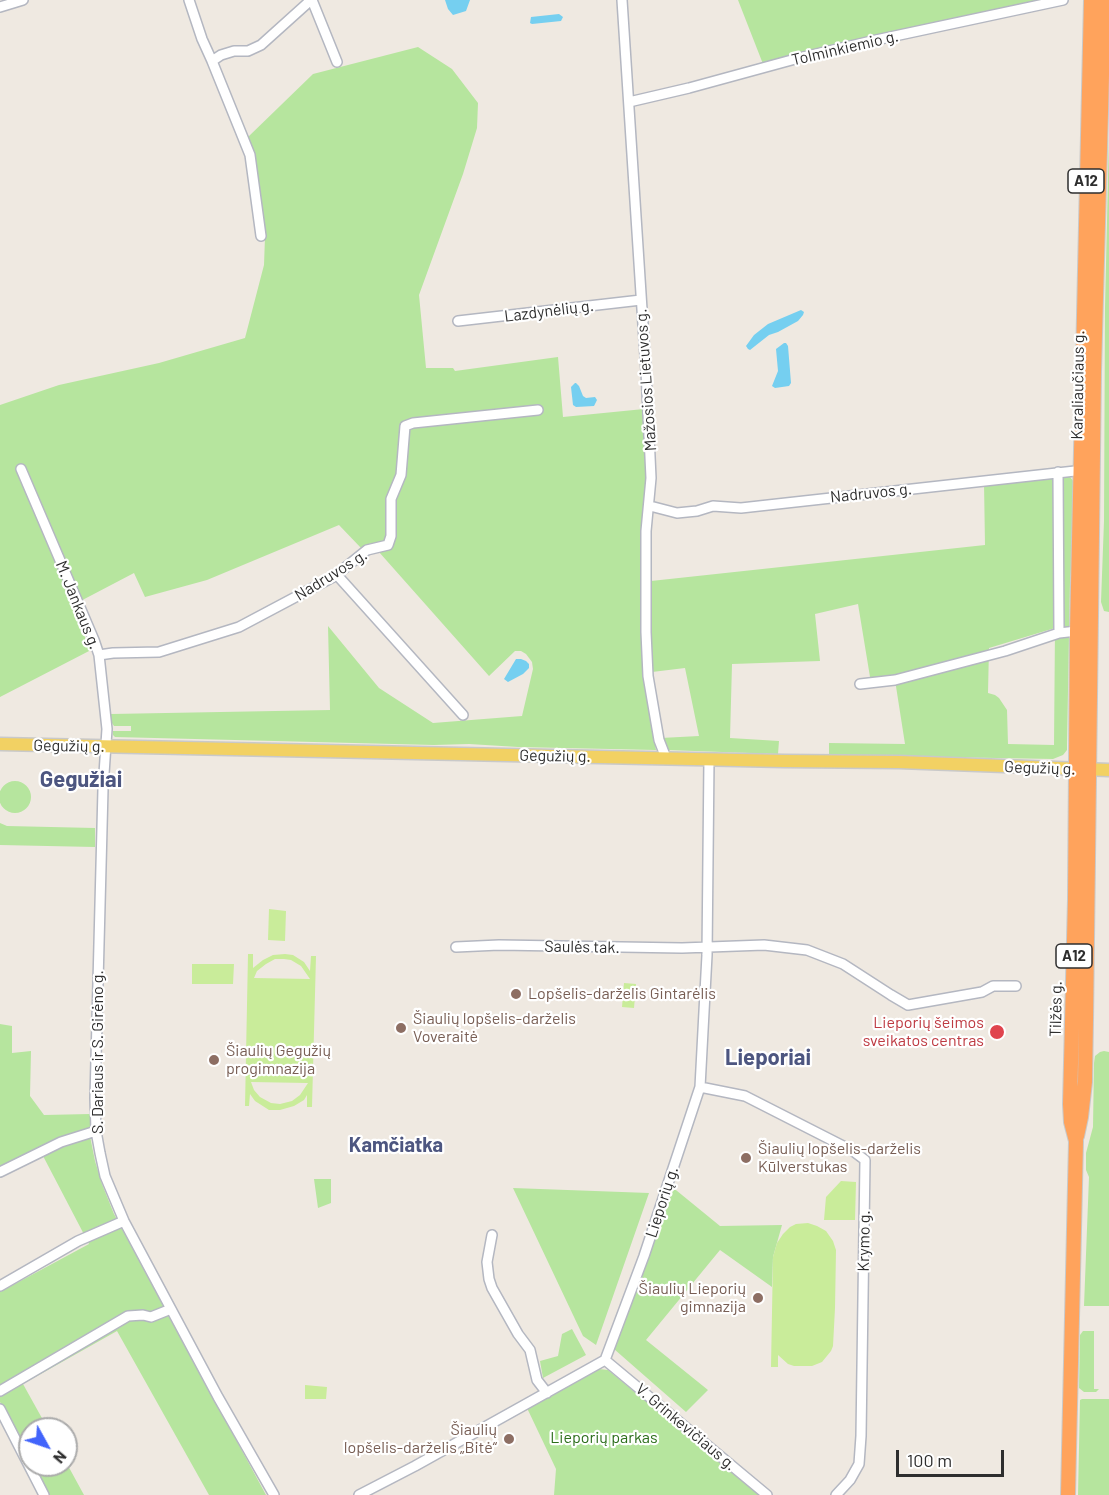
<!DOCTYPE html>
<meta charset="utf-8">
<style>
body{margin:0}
#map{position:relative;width:1109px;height:1495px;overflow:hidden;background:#efe9e1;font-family:Barlow,sans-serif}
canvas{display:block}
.north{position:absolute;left:18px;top:1417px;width:60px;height:60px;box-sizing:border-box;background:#fff;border:2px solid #ababab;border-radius:50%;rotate:130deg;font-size:16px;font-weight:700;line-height:24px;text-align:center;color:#2e2e2e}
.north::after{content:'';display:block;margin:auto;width:21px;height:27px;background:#4264fb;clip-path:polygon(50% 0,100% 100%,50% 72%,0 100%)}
.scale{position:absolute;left:896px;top:1450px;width:108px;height:27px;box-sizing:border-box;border:3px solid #2e2e2e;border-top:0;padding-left:8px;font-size:18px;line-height:21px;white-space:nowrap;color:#2e2e2e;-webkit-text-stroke:4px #fff;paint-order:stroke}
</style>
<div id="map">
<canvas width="1109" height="1495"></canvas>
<div class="north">N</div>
<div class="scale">100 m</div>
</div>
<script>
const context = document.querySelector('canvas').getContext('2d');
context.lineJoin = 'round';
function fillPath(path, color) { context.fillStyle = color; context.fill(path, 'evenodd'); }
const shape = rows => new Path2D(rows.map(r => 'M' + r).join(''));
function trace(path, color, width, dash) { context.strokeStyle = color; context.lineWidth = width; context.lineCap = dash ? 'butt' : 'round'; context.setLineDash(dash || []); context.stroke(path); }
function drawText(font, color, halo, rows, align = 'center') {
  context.font = font + ' Barlow,sans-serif'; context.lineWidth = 4.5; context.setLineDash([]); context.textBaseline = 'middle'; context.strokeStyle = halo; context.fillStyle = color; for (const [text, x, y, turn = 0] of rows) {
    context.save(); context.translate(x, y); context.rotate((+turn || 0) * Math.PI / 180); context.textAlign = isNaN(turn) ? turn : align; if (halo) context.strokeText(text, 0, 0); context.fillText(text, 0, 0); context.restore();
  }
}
fillPath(shape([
 [738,0,1042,0,872,37,763,64],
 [418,47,452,69,478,103,477,128,463,174,419,295,426,368,453,368,455,371,558,357,563,417,644,409,648,469,641,641,643,671,656,750,518,747,469,744,434,745,115,737,113,735,113,731,131,731,131,726,114,726,110,720,111,714,330,710,328,626,379,688,433,723,522,716,533,669,532,662,526,654,521,651,515,651,489,676,371,543,361,548,339,525,207,580,145,597,134,573,71,606,91,650,0,697,0,405,59,385,159,363,245,338,264,265,265,237,247,138,313,74],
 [1109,134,1109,612,1104,611,1101,602,1104,521,1105,308],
 [1065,475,1070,477,1075,483,1075,521,1070,582,1067,745,1067,750,1063,755,1053,759,829,755,829,743,905,744,895,680,871,683,858,604,815,614,820,661,732,664,730,738,779,741,778,754,667,750,661,738,699,736,685,668,652,672,650,638,651,581,985,545,984,483],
 [1055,628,1054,745,1008,744,1007,710,999,698,995,695,988,693,989,648],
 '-1 797a16 16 0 1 1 32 0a16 16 0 1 1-32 0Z',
 [0,823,7,826,95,828,95,847,0,845],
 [0,1024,12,1026,12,1053,31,1051,30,1096,44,1115,90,1114,91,1130,66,1135,38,1148,0,1168],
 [1104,1051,1109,1052,1109,1306,1084,1306,1089,1177,1086,1170,1086,1153,1093,1127,1094,1063,1095,1056,1100,1052],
 [90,1136,95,1161,102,1184,114,1214,266,1495,209,1495,117,1331,23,1384,48,1429,30,1429,30,1461,0,1402,0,1292,89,1244,42,1154,67,1144],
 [314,1179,331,1179,331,1203,318,1208],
 [671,1186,720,1226,782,1225,773,1257,772,1287,720,1250,646,1340,708,1390,686,1412,614,1349],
 [513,1188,649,1193,596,1345,583,1336],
 [572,1329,586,1355,543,1378,540,1361,558,1356,562,1334],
 [1083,1331,1094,1331,1094,1389,1099,1389,1096,1392,1084,1392,1079,1388,1080,1335],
 [599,1369,608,1370,760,1495,554,1495,556,1469,527,1408],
 [1082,1399,1109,1399,1109,1495,1078,1495,1080,1400],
 [66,1462,84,1495,47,1495,32,1465,66,1465]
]), '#b6e59e');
fillPath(shape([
 [269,909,286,911,285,941,268,940],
 [248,954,253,954,253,968,263,960,273,955,285,954,293,955,304,962,310,971,311,956,316,956,312,1107,307,1107,307,1095,304,1100,294,1106,280,1110,269,1110,255,1101,250,1094,249,1106,245,1106],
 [275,959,284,959,291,960,301,966,310,979,254,978,257,971,266,964],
 [251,1082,307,1083,308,1083,300,1095,292,1101,280,1104,271,1103,260,1097,254,1090],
 [192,964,234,964,233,984,192,984],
 [624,983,636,984,634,1008,622,1007],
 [841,1181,856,1182,855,1220,824,1220,826,1197],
 [808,1223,817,1226,826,1231,833,1241,836,1250,835,1308,833,1346,831,1351,822,1362,812,1366,794,1366,788,1364,778,1355,778,1367,771,1367,773,1257,777,1243,783,1234,790,1227,796,1224],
 [305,1385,327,1387,326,1399,305,1399]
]), '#c9ec9a');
fillPath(shape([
 [445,0,470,0,466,11,453,15,448,9],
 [559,14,563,17,561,21,532,24,530,23,531,17],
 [801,310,804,312,803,315,798,321,778,332,769,335,750,350,748,349,746,346,754,335,768,324],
 [784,343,786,343,788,346,791,383,789,386,775,388,772,386,778,371,776,349],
 [575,383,576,383,579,386,583,396,586,398,595,397,597,400,594,406,576,407,573,405,571,387],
 [516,659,521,659,526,661,529,664,529,668,523,674,508,682,504,679]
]), '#75cff0');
const minor = shape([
 [189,0,202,39,212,61],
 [312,0,337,62],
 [622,0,646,371,651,478,646,531,646,632,648,676,659,740,666,758],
 [0,7,23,0],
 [629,102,689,88,799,58,876,40,1063,0],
 [261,236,250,155,212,61,221,55,234,51,248,51,261,45,311,0],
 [458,321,641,300],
 [21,469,94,640,99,655,107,729,103,789,95,1098,96,1131,100,1153,105,1176,124,1221,218,1397,274,1495],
 [1058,472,1059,633],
 [650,506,677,513,697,511,713,506,741,508,1084,470],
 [337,575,463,715],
 [99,655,113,653,159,652,239,627,337,575,341,571,367,550,388,545,391,536,391,499,401,475,405,426,413,423,538,410],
 [860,684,895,680,1005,651,1059,633,1077,631],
 [456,947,499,945,682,948,764,945,807,950,843,964,891,995,908,1005,982,992,993,986,1016,986],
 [700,1087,745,1096,853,1151,865,1160,861,1436,859,1464,850,1480,836,1495],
 [0,1172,61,1142,96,1131],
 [492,1235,487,1262,489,1279,492,1288,518,1334,530,1350,537,1380,547,1393],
 [0,1286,78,1241,124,1221],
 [605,1360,767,1495],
 [0,1391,128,1316,143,1315,151,1317,171,1309],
 [0,1409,44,1495],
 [359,1495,415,1466,605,1360,644,1256,700,1087,707,955,709,759]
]);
const major = shape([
 [0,744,784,761,899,762,1109,770]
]);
const highway = shape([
 [1077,1136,1081,1117,1085,1082,1086,1020,1094,372,1104,0],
 [1068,1495,1076,1141,1071,1122,1070,1104,1075,899,1077,631,1091,0]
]);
trace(minor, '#b4b7c1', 12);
trace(major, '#c9c9c9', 15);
trace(highway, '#c9c9c9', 16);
trace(minor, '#fff', 9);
trace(major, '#f2d163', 12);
trace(highway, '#ffa35c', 14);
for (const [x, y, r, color] of [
 [516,994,6,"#8d6e63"],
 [401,1028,6,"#8d6e63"],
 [997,1032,8,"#e0444e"],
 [214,1060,6,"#8d6e63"],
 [746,1158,6,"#8d6e63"],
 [758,1298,6,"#8d6e63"],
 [509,1439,6,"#8d6e63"]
]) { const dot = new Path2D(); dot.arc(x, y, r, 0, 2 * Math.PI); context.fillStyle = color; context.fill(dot); trace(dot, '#fff', 2); }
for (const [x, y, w] of [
 [1086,181,36],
 [1074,956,36]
]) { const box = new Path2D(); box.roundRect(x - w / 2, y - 12, w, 24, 4.5); context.fillStyle = '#fff'; context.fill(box); trace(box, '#2e2e2e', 1.5); }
drawText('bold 15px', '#2e2e2e', null, [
 ["A12",1086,181],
 ["A12",1074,956]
]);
drawText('16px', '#2e2e2e', '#fff', [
 ["Tolminkiemio g.",845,48,-13],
 ["Lazdynėlių g.",549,311,-7],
 ["Mažosios Lietuvos g.",646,380,-94],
 ["Karaliaučiaus g.",1078,385,-89],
 ["Nadruvos g.",871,493,-6],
 ["Nadruvos g.",331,575,-32],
 ["M. Jankaus g.",78,605,68],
 ["Gegužių g.",69,746,1],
 ["Gegužių g.",555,756,1],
 ["Gegužių g.",1040,768,2],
 ["Saulės tak.",582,947,1],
 ["Tilžės g.",1056,1009,-89],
 ["S. Dariaus ir S. Girėno g.",98,1052,-90],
 ["Lieporių g.",662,1202,-72],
 ["Krymo g.",864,1241,-89],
 ["V. Grinkevičiaus g.",686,1427,40]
]);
drawText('16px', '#785e54', '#fff', [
 ["Lopšelis-darželis Gintarėlis",528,994],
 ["Šiaulių lopšelis-darželis",413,1019],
 ["Voveraitė",413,1037],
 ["Šiaulių Gegužių",226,1051],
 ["progimnazija",226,1069],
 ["Šiaulių lopšelis-darželis",758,1149],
 ["Kūlverstukas",758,1167],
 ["Šiaulių Lieporių",746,1289,"right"],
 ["gimnazija",746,1307,"right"],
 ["Šiaulių",497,1430,"right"],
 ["lopšelis-darželis „Bitė“",497,1448,"right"]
], 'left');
drawText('16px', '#be3a42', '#fff', [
 ["Lieporių šeimos",984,1023],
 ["sveikatos centras",984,1041]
], 'right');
drawText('16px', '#2c6e1b', '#fff', [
 ["Lieporių parkas",604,1438]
]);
drawText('bold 20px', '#4d5680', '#fff', [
 ["Kamčiatka",396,1145]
]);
drawText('bold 22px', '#4d5680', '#fff', [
 ["Gegužiai",81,780],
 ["Lieporiai",768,1058]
]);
</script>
